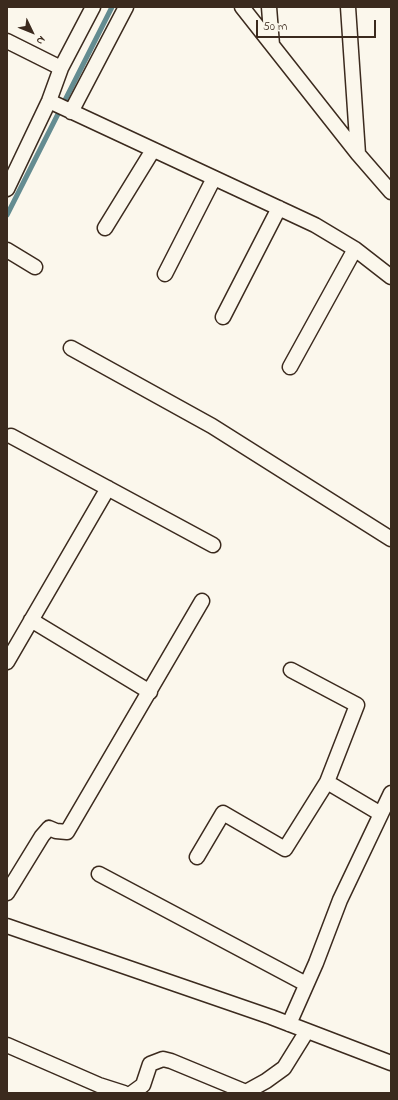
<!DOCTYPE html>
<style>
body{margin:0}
#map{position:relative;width:398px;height:1100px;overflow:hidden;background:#fbf7ec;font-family:"Indie Flower",sans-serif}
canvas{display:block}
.frame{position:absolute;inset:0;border:8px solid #3b2a1e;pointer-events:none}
.north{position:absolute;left:12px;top:12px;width:40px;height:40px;-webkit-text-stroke:3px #fbf7ec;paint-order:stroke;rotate:133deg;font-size:11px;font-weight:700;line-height:16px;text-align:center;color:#3b2a1e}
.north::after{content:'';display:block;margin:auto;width:14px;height:18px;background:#3b2a1e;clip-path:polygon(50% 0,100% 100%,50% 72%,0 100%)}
.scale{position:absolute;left:256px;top:20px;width:120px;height:18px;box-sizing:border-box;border:2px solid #3b2a1e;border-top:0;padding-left:5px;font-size:12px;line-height:14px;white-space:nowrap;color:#3b2a1e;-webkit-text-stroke:3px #fbf7ec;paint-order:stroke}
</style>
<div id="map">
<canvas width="398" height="1100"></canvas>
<div class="frame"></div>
<div class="north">N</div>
<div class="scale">50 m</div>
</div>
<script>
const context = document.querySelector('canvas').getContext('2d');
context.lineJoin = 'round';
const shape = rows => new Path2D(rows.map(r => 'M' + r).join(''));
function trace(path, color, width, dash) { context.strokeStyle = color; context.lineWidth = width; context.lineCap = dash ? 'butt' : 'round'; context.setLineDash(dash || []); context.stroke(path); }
trace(shape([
 [7,215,112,7]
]), '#648c91', 5);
const minor = shape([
 [242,7,358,154,391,192],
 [269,7,272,45],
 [348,7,358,154],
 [7,41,61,68],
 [49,101,315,225,355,249,391,277],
 [71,112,126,7],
 [7,189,49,101,61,68,93,7],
 [105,228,153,150],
 [7,250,35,267],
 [165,274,214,178],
 [223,317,279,208],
 [71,348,212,426,391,539],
 [290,367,355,249],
 [11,436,213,545],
 [31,620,150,692],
 [7,662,108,488],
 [327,782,381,814],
 [197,857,223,813,285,849,327,782,357,705,291,670],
 [99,874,306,984],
 [7,893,42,836,49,828,56,831,67,832,202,601],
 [7,926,271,1017,391,1063],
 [289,1024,316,963,340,900,391,793],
 [7,1045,99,1085,124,1093],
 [132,1093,143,1085,150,1064,163,1059,171,1061,246,1092,266,1081,284,1068,307,1031]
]);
trace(minor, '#3b2a1e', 17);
trace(minor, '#fbf7ec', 14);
</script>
